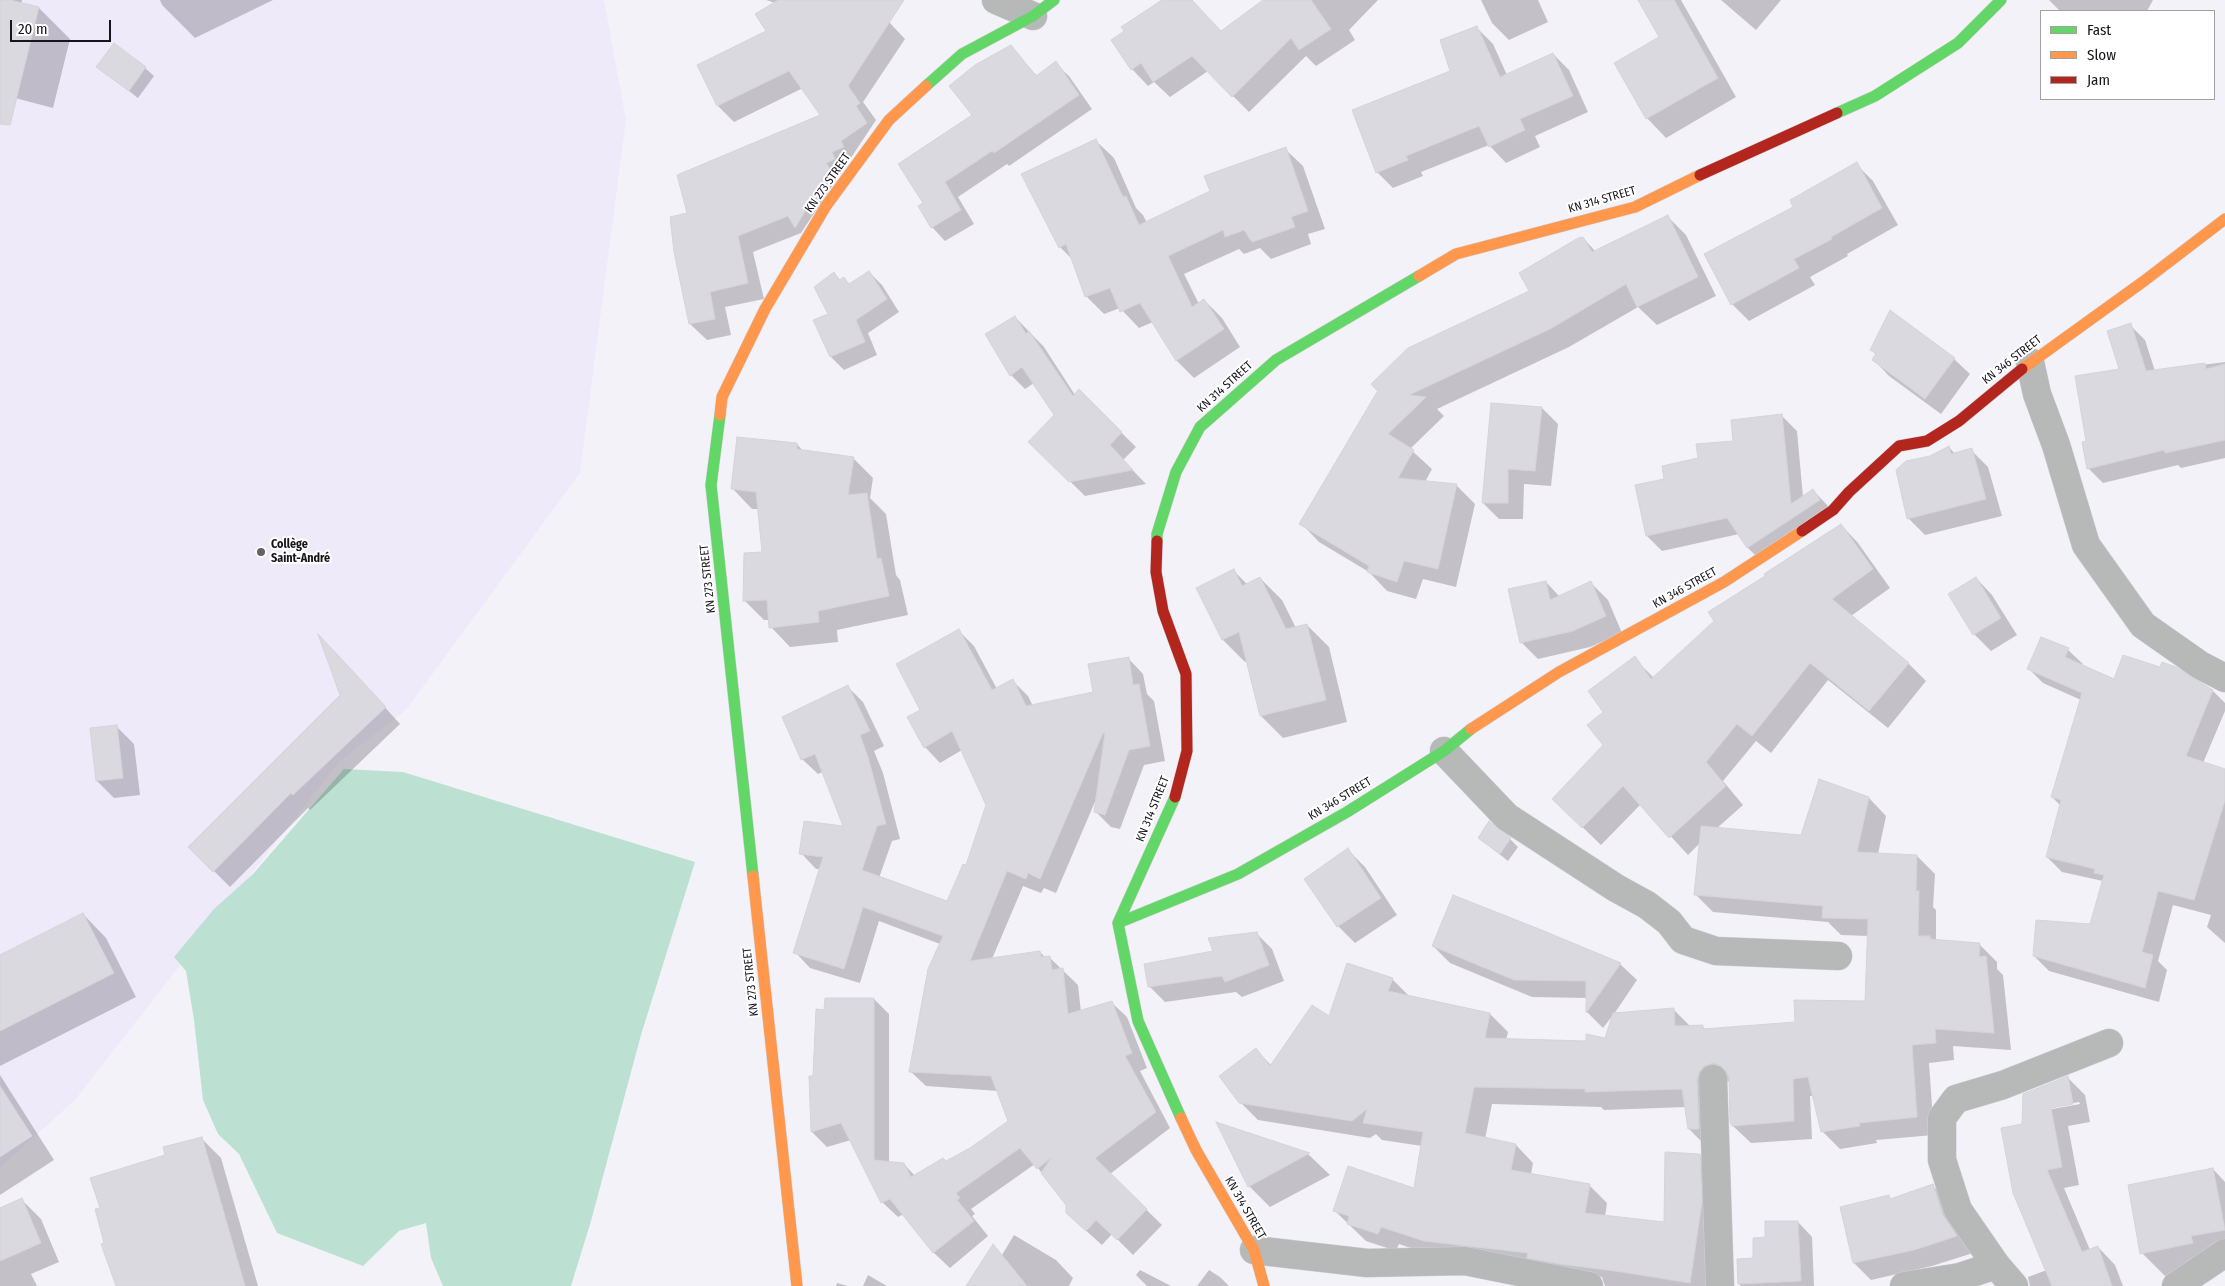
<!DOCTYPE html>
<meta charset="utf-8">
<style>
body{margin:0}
#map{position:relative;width:2225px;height:1286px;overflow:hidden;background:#f4f2f9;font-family:"Fira Sans Condensed",sans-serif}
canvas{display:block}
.legend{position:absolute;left:2040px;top:10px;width:175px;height:90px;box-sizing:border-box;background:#fff;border:1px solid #a2a1a4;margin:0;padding:6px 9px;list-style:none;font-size:15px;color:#17151c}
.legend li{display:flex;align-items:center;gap:10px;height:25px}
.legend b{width:25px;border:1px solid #a2a1a4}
.scale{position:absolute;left:10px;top:20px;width:101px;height:22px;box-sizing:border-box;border:2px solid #17151c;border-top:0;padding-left:6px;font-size:15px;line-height:18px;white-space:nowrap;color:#17151c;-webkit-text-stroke:4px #fff;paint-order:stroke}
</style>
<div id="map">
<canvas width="2225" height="1286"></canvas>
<ul class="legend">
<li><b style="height:6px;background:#63d668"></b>Fast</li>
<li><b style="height:6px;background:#ff974d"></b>Slow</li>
<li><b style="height:6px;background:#b3261e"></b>Jam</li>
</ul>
<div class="scale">20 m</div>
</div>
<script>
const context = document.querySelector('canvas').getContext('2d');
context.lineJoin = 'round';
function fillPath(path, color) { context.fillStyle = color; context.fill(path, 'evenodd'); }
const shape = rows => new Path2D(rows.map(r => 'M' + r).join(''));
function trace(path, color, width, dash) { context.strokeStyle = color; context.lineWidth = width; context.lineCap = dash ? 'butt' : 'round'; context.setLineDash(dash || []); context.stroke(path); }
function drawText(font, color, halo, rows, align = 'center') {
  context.font = font + ' "Fira Sans Condensed",sans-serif'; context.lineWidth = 4; context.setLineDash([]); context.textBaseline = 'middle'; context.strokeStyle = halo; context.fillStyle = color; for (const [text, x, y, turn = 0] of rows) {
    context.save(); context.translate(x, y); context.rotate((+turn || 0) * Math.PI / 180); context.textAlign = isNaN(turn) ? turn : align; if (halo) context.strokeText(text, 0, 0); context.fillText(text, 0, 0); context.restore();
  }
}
fillPath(shape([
 [0,0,604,0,626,120,580,473,406,710,339,762,75,1100,0,1168]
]), '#efeafa');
fillPath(shape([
 [344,769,403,772,695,862,641,1035,591,1221,571,1286,443,1286,431,1258,426,1223,399,1231,363,1266,277,1233,239,1154,218,1134,203,1100,194,1020,186,971,174,957,214,909,253,874]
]), '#bce1d2');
fillPath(shape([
 [0,0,22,0,21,4,39,8,70,39,53,108,0,94],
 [160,0,273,0,195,38,162,5],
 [766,0,857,0,889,22,905,39,863,102,876,120,801,233,753,252,764,299,725,307,731,335,707,340,690,324,675,252,688,214,822,116,803,88,734,122,718,106,698,66,768,31,775,3],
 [1165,0,1190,0,1221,32,1265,0,1378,0,1349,30,1355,40,1316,66,1306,56,1249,112,1208,71,1170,97,1154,82,1148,86,1132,69],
 [1481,0,1538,0,1548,22,1509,40,1492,23],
 [1639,0,1681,0,1736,97,1666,138,1647,118,1661,37],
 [1721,0,1781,0,1756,30],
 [2049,0,2153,0,2147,11,2060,11],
 [1477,28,1493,44,1507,75,1553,54,1569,70,1588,112,1535,136,1540,147,1506,163,1489,145,1421,172,1423,176,1393,188,1377,172,1452,72],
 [1011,47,1037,76,1055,63,1069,76,1092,109,1009,166,1007,164,958,197,974,224,945,241,932,227,924,203],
 [98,67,145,68,154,76,138,98],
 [1096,141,1114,158,1136,208,1143,215,1147,223,1211,192,1285,149,1303,166,1325,229,1308,234,1311,244,1271,259,1260,248,1244,254,1239,249,1184,274,1199,304,1204,300,1222,318,1240,347,1194,378,1177,361,1153,322,1139,328,1120,308,1104,314,1086,296,1074,261,1060,247],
 [1856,164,1873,181,1898,225,1847,254,1848,256,1810,277,1815,285,1749,321,1732,304,1794,207],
 [1668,217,1686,235,1716,296,1657,325,1638,307,1569,347,1437,409,1444,416,1410,449,1432,469,1425,482,1456,485,1475,504,1456,587,1423,579,1416,599,1387,591,1369,572,1319,542,1301,523,1382,394,1531,291,1583,238,1596,252],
 [869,272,882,285,899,312,868,333,877,355,844,370,831,357,815,321,830,315,834,273,841,281,844,279,850,285],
 [1015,317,1044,347,1075,395,1079,391,1136,447,1123,460,1146,484,1085,496,1030,442,1055,415,1034,383,1025,389,1011,375],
 [2130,325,2145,340,2155,371,2225,362,2225,458,2181,468,2178,465,2103,483,2088,468,2087,442,2120,370],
 [1872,350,1954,359,1970,374,1941,414,1889,376,1874,360,1876,355],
 [1542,408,1558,424,1551,486,1524,484,1523,519,1499,519,1483,503],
 [1782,416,1797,431,1803,497,1813,490,1828,506,1763,563,1748,548,1739,534,1662,551,1647,536,1666,480,1699,459],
 [797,444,803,451,853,458,873,478,870,498,886,514,896,575,900,580,908,615,837,630,838,642,790,647,771,627,770,620,764,620,744,600,763,553,759,509,752,509,733,489],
 [1949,447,1955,454,1971,450,1988,467,2002,516,1925,535,1908,518,1931,457],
 [1841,525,1858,543,1890,588,1851,616,1908,663,1926,681,1888,728,1828,680,1771,753,1756,741,1723,781,1743,805,1716,829,1802,836,1869,798,1886,816,1878,854,1917,856,1935,874,1933,907,1936,910,1936,941,1979,944,1997,962,1997,969,2003,975,2011,1050,1953,1046,1954,1060,1929,1063,1934,1135,1876,1140,1877,1143,1840,1149,1822,1131,1814,1096,1810,1096,1812,1139,1751,1143,1733,1126,1729,1081,1723,1083,1707,1147,1689,1129,1686,1107,1604,1110,1601,1107,1492,1104,1485,1139,1516,1145,1533,1163,1531,1174,1589,1185,1607,1203,1605,1217,1665,1223,1699,1155,1717,1173,1709,1286,1605,1286,1602,1277,1443,1259,1399,1244,1396,1251,1366,1241,1335,1211,1415,1190,1422,1146,1382,1140,1376,1134,1370,1138,1258,1120,1240,1102,1256,1050,1272,1066,1330,1018,1392,979,1410,997,1490,1014,1508,1032,1506,1040,1588,1042,1606,1039,1613,1015,1603,1028,1587,1012,1587,998,1532,997,1450,963,1433,946,1620,964,1637,980,1614,1014,1673,1009,1691,1027,1702,1026,1706,1030,1797,1024,1867,1003,1869,936,1841,935,1828,922,1713,912,1696,895,1700,843,1688,855,1641,804,1601,845,1572,817,1605,745,1605,712,1634,658,1654,678,1767,576],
 [1234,571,1248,585,1260,578,1282,600,1296,628,1307,625,1329,647,1347,722,1283,738,1261,716,1247,661,1245,662,1223,640],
 [1976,578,1992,595,2017,635,1991,651,1974,634],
 [1546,582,1560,597,1591,583,1608,600,1622,633,1590,647,1538,659,1521,642],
 [959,631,974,646,997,689,1013,681,1028,696,1033,706,1094,693,1128,658,1143,674,1147,694,1154,701,1165,761,1144,765,1120,829,1111,827,1096,812,1097,797,1056,893,1044,888,1041,893,1023,886,992,959,1040,952,1046,958,1050,958,1078,985,1081,1012,1111,1002,1127,1017,1147,1068,1140,1071,1170,1128,1110,1174,1162,1225,1133,1255,1112,1234,1102,1245,1083,1228,1035,1164,971,1209,975,1214,972,1216,988,1236,950,1268,934,1253,904,1214,898,1217,882,1202,851,1140,827,1147,812,1132,815,1077,826,1011,874,999,889,1014,889,1163,904,1164,915,1176,971,1149,1010,1121,998,1091,926,1086,910,1071,940,944,879,921,860,983,810,968,795,952,820,869,816,869,801,853,845,827,823,772,818,774,802,759,848,687,863,702,884,746,874,751,883,773,900,839,892,841,879,878,947,903,967,867,988,805,962,750,940,763,925,747,922,710],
 [2068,650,2083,664,2082,666,2115,681,2213,691,2225,703,2225,711,2203,763,2225,770,2225,943,2207,927,2211,915,2173,905,2158,961,2167,970,2159,1002,2049,971,2034,956,2091,926,2103,881,2062,872,2047,857,2061,806,2052,797,2081,700,2043,683,2028,668],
 [334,651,400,724,310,810,308,808,230,887,190,847,341,696],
 [117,727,134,744,140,795,114,798,97,781],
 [1479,838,1510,839,1518,847,1508,861],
 [1348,850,1365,867,1397,915,1355,943,1338,926,1306,879],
 [83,914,106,938,136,997,0,1066,0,957],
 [1256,933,1272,949,1284,981,1242,997,1236,992,1165,1002,1149,986],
 [0,1075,54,1160,0,1195],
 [2068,1078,2085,1095,2090,1122,2068,1126,2079,1185,2064,1188,2090,1250,2098,1247,2115,1265,2123,1286,2030,1286,2028,1277,2047,1270,2023,1125],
 [2079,1102,2080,1104,2047,1110,2052,1107],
 [1219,1124,1309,1155,1330,1175,1270,1207,1249,1186],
 [201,1138,221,1158,258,1286,117,1286,106,1244,101,1208,167,1156],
 [2213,1169,2225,1182,2225,1259,2167,1278,2142,1253],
 [1933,1186,1950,1203,1973,1253,1932,1266,1871,1280,1854,1263,1888,1196,1891,1199],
 [22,1200,41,1219,59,1262,31,1274,37,1286,0,1286,0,1209],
 [1798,1222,1812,1237,1814,1286,1741,1286,1739,1284,1767,1238],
 [1014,1235,1056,1260,1073,1278,1069,1286,967,1286,993,1246,1002,1255],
 [1140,1270,1171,1286,1147,1286,1136,1275],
 [1209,1270,1220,1277,1229,1286,1197,1286],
 [868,1275,887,1286,863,1286],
 [837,1283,848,1286,836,1286]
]), '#0003');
const building = shape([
 [0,0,10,0,39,7,10,125,0,124,0,0],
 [778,0,904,0,848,86,860,103,856,106,867,123,841,141,844,147,832,152,835,159,826,163,832,172,813,198,795,228,788,216,738,236,748,283,710,292,715,319,689,324,674,252,670,217,687,213,677,175,820,115,789,71,717,106,697,65,766,31,755,14,778,0],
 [1162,0,1192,0,1221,31,1263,0,1311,0,1331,29,1299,50,1291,38,1232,97,1192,56,1153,82,1141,63,1131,70,1111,40,1124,31,1121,27,1162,0],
 [1638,0,1674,0,1718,78,1646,119,1614,63,1659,37,1638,0],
 [1477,26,1500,77,1553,53,1573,96,1520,119,1525,130,1489,147,1479,126,1406,156,1408,160,1376,173,1352,110,1450,71,1440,40,1477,26],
 [114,43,146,67,129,91,96,67,114,43],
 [1011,45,1036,76,1056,61,1079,95,994,153,992,151,945,182,961,210,931,228,918,206,923,203,898,164,972,115,949,86,975,65,1011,45],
 [1096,139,1123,197,1126,196,1139,225,1210,191,1204,176,1286,147,1308,211,1291,217,1295,227,1252,242,1244,230,1225,237,1223,230,1168,256,1192,307,1204,299,1224,329,1176,361,1140,303,1120,312,1110,288,1085,297,1066,244,1059,248,1021,174,1096,139],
 [1857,162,1882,208,1831,237,1832,239,1794,259,1799,268,1731,305,1704,254,1793,207,1790,200,1857,162],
 [1668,215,1698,277,1637,307,1626,284,1550,329,1409,395,1426,397,1388,434,1414,450,1398,478,1457,484,1438,569,1404,561,1397,582,1367,572,1369,566,1299,524,1377,392,1379,393,1371,384,1408,348,1529,291,1519,273,1578,238,1583,237,1592,252,1668,215],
 [869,271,887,299,856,320,865,342,830,357,813,320,828,314,814,287,834,272,839,280,844,277,849,284,869,271],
 [1890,310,1955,358,1925,399,1872,360,1876,353,1870,350,1890,310],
 [1015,316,1026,334,1029,331,1073,396,1079,389,1122,432,1110,445,1133,470,1069,482,1028,442,1054,415,1022,367,1010,376,985,334,1015,316],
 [2131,323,2146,371,2205,363,2206,369,2225,364,2225,440,2165,453,2164,450,2087,469,2082,442,2086,441,2075,376,2119,369,2107,331,2131,323],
 [1491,403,1542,407,1535,471,1508,469,1508,503,1482,503,1491,403],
 [1782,414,1791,504,1813,489,1820,500,1747,548,1727,518,1646,536,1635,485,1664,479,1662,466,1698,458,1696,444,1733,441,1731,420,1782,414],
 [737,437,797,443,797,449,854,457,848,495,867,493,877,559,881,558,889,596,818,611,819,622,769,628,767,600,743,601,744,553,762,552,756,492,731,489,737,437],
 [1949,446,1951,454,1972,448,1986,499,1907,519,1896,470,1906,461,1930,456,1949,446],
 [1841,524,1873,569,1832,599,1909,663,1869,711,1810,663,1752,736,1737,724,1706,762,1726,786,1669,838,1623,786,1582,828,1552,799,1603,745,1587,725,1603,712,1588,691,1635,656,1651,679,1714,621,1708,612,1765,576,1764,574,1841,524],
 [1234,569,1242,586,1260,577,1286,629,1307,624,1326,700,1260,716,1239,632,1222,640,1196,588,1234,569],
 [1976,577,2001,618,1973,635,1948,594,1976,577],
 [1546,581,1550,600,1591,581,1606,616,1573,631,1520,643,1508,589,1546,581],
 [959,629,992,690,1013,679,1026,706,1093,692,1088,664,1129,657,1133,685,1139,684,1150,746,1129,750,1105,815,1094,812,1105,733,1103,733,1040,879,1028,873,1026,879,1007,871,970,961,1040,951,1041,957,1050,956,1052,970,1063,968,1068,1014,1112,1001,1132,1053,1125,1056,1156,1112,1095,1158,1147,1209,1117,1240,1096,1220,1086,1231,1066,1213,1066,1205,1041,1173,1051,1158,1037,1169,1020,1148,956,1193,960,1198,957,1200,974,1221,933,1253,890,1199,881,1203,841,1123,811,1132,809,1076,813,1076,816,1009,824,1010,825,998,874,998,874,1160,904,1163,911,1177,943,1158,946,1161,970,1148,1008,1121,991,1076,909,1072,928,969,943,936,863,907,844,969,793,953,823,857,799,854,804,821,843,826,815,754,801,760,782,717,848,685,870,731,860,735,868,757,886,824,877,826,862,870,947,901,963,864,966,865,986,805,952,731,924,748,907,717,920,710,896,664,959,629],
 [318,634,386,707,293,795,291,793,213,872,188,847,340,695,318,634],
 [2041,637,2069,648,2065,657,2114,679,2123,655,2160,667,2162,662,2176,667,2213,690,2186,756,2225,769,2225,800,2194,900,2158,891,2142,952,2153,955,2145,988,2033,956,2036,920,2090,924,2104,875,2094,873,2095,869,2046,857,2061,800,2051,797,2082,693,2027,669,2041,637],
 [117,725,123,778,96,781,90,728,117,725],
 [1819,779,1869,797,1857,852,1917,855,1916,891,1919,891,1918,936,1930,936,1930,939,1980,943,1979,957,1986,956,1994,1033,1935,1029,1936,1043,1912,1045,1917,1117,1859,1123,1860,1126,1821,1132,1808,1077,1793,1079,1794,1121,1732,1126,1730,1122,1729,1078,1726,1071,1721,1066,1713,1063,1704,1066,1699,1072,1697,1079,1699,1129,1688,1129,1682,1089,1585,1092,1585,1089,1474,1087,1465,1133,1516,1144,1511,1170,1590,1184,1585,1213,1664,1222,1665,1152,1700,1154,1702,1202,1690,1283,1622,1272,1560,1264,1527,1258,1528,1253,1424,1241,1381,1227,1378,1234,1347,1224,1349,1216,1333,1211,1348,1166,1414,1188,1423,1132,1363,1123,1367,1109,1352,1121,1239,1103,1219,1076,1256,1048,1270,1066,1312,1005,1329,1016,1347,963,1393,978,1388,991,1490,1013,1485,1038,1586,1041,1586,1034,1605,1038,1613,1013,1674,1008,1675,1026,1703,1025,1703,1029,1795,1022,1794,1000,1865,1001,1868,919,1822,918,1823,906,1694,895,1701,826,1801,835,1819,779],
 [1489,821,1511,838,1500,854,1478,838,1489,821],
 [1348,848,1381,898,1337,927,1304,879,1348,848],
 [1453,895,1539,929,1621,963,1586,1013,1586,981,1514,980,1432,946,1453,895],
 [83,913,114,973,0,1031,0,955,83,913],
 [1257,932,1269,965,1225,982,1222,976,1148,987,1144,964,1213,951,1208,938,1257,932],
 [2068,1076,2073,1104,2051,1108,2062,1167,2047,1170,2082,1252,2098,1246,2112,1286,2052,1286,2013,1193,2001,1128,2022,1124,2023,1094,2068,1076],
 [0,1086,32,1136,0,1157,0,1086],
 [1216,1122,1310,1153,1248,1187,1216,1122],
 [202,1137,245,1286,116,1286,101,1244,104,1243,95,1209,100,1208,90,1178,165,1155,163,1147,202,1137],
 [2213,1168,2225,1230,2191,1236,2193,1243,2140,1254,2128,1185,2213,1168],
 [1933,1184,1943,1215,1957,1236,1914,1250,1853,1263,1840,1207,1889,1195,1890,1199,1933,1184],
 [22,1198,41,1243,0,1261,0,1208,22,1198],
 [1765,1221,1798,1221,1801,1281,1738,1284,1737,1259,1753,1258,1753,1238,1765,1237,1765,1221],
 [993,1244,1027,1286,966,1286,993,1244]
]);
fillPath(building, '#dbd9e0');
trace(building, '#d5d3da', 1);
const street = shape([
 [996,0,1033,16],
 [2030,362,2037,394,2056,445,2086,545,2143,625,2200,665,2225,678],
 [1444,751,1507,817,1616,888,1647,905,1669,922,1683,940,1716,951,1838,956],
 [1713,1079,1720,1286],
 [1254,1250,1367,1263,1465,1261,1589,1286],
 [1904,1286,1960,1277,1996,1265],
 [2014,1286,1996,1265,1958,1210,1942,1160,1942,1118,1956,1099,2003,1085,2109,1043],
 [2176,1286,2225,1253]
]);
const fast = shape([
 [926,86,962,54,1033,16,1054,0],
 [1837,113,1875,96,1958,43,2001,0],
 [720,415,711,485,753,876],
 [1157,541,1157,534,1176,472,1200,427,1276,360,1419,276],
 [1175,797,1118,923,1138,1021,1181,1118],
 [1118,923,1238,874,1347,812,1444,751,1471,729]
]);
const slow = shape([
 [1419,276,1456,254,1635,207,1700,175],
 [2022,369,2144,281,2225,219],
 [720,415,722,397,765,309,826,206,889,120,926,86],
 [1471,729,1559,672,1724,582,1802,531],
 [753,876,797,1286],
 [1181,1118,1196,1150,1254,1250,1264,1286]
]);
const jam = shape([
 [1700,175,1837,113],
 [1802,531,1833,510,1849,492,1899,446,1927,441,1959,421,2022,369],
 [1157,541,1156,572,1163,611,1186,674,1187,751,1175,797]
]);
trace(street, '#d1cfd5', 29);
trace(fast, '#d1cfd5', 12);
trace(slow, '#d1cfd5', 12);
trace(jam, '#d1cfd5', 12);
trace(street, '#b6b9b8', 28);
trace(fast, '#63d668', 11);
trace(slow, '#ff974d', 11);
trace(jam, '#b3261e', 11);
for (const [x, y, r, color] of [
 [261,552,5,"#646269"]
]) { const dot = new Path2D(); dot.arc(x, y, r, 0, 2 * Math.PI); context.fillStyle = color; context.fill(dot); trace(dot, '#fff', 2); }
drawText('12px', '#17151c', '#fff', [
 ["KN 273 STREET",828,183,-55],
 ["KN 314 STREET",1602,200,-16],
 ["KN 346 STREET",2012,360,-38],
 ["KN 314 STREET",1225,387,-42],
 ["KN 273 STREET",708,579,-96],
 ["KN 346 STREET",1685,588,-29],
 ["KN 346 STREET",1340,799,-31],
 ["KN 314 STREET",1153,809,-68],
 ["KN 273 STREET",751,982,-96],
 ["KN 314 STREET",1245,1208,60]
]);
drawText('bold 12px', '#17151c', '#fff', [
 ["Collège",271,545],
 ["Saint-André",271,559]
], 'left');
</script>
